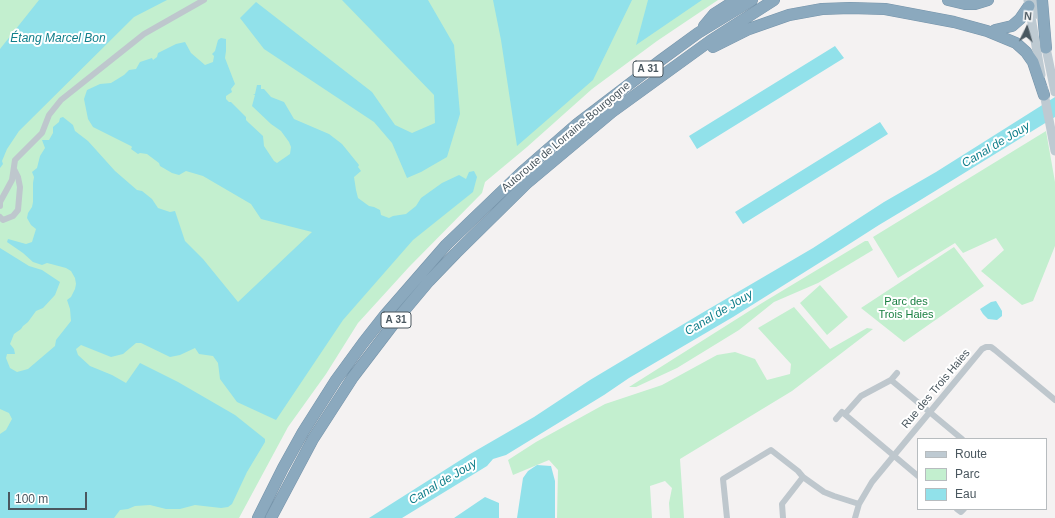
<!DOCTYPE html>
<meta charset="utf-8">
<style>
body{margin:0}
#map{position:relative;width:1055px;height:518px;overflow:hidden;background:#f4f2f2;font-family:Helvetica,sans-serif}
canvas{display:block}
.legend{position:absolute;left:917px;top:438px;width:130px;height:72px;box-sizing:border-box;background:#fff;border:1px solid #b7bcbf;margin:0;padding:5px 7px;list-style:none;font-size:12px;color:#4a575f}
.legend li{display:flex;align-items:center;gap:8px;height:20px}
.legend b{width:20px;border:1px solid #b7bcbf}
.north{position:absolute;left:1007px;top:8px;width:40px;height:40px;-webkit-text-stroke:3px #fff;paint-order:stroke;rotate:5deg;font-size:11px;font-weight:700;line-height:16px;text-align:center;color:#4a575f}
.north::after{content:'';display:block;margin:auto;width:14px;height:18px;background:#4a575f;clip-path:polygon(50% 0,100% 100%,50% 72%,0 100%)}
.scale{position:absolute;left:8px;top:492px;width:79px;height:18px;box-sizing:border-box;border:2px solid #4a575f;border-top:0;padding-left:5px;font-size:12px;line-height:14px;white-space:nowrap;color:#4a575f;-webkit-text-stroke:3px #fff;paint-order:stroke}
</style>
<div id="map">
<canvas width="1055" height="518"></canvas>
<ul class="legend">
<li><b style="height:5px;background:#becad2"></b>Route</li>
<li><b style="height:11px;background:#c3efcf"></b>Parc</li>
<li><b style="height:11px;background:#91e1ea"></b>Eau</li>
</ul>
<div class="north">N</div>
<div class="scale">100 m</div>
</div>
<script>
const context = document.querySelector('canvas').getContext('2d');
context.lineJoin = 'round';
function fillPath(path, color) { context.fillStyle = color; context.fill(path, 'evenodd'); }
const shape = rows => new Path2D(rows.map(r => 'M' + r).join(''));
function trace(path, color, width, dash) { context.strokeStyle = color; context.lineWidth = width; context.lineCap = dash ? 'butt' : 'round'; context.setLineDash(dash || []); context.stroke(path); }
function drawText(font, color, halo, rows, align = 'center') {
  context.font = font + ' Helvetica,sans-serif'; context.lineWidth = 4; context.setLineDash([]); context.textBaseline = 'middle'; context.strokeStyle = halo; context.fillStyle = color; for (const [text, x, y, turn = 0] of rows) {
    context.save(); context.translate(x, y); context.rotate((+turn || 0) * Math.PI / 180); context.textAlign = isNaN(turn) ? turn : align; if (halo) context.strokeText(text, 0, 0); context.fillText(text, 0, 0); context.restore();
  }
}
fillPath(shape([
 [0,0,718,0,657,41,592,89,527,147,485,182,482,193,409,267,358,323,326,374,288,427,239,518,0,518],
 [1046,131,1055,182,1055,246,1033,301,1022,305,981,271,1004,250,996,238,963,253,955,243,898,278,873,237],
 [865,241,868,241,873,250,818,283,774,302,739,330,677,368,636,387,629,387,762,303],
 [954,247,984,286,904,342,861,308],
 [820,285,848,317,827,335,800,303],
 [794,307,830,349,867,328,873,329,792,391,680,459,684,518,670,518,669,503,672,488,665,481,650,486,652,518,557,518,558,470,549,460,513,475,508,460,536,442,605,404,662,385,717,355,735,352,755,359,767,380,790,374,791,364,758,328]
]), '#c3efcf');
fillPath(shape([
 [39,0,167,0,134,17,19,131,7,149,2,161,3,164,0,168,0,49],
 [342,0,428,0,454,45,460,114,447,157,421,172,407,178,392,143,374,122,264,49,240,18,256,2,372,92,395,125,412,133,435,123,434,95],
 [493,0,632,0,593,80,517,146,501,40],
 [648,0,702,0,636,45],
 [221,38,226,39,226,51,225,58,235,84,231,89,232,92,226,96,226,99,229,102,231,102,246,117,246,120,249,123,263,136,264,146,274,161,277,163,290,154,291,147,289,142,281,131,271,124,252,106,255,95,253,95,255,94,257,85,261,85,261,89,264,89,271,97,284,102,294,119,329,134,342,144,359,165,358,167,361,171,354,177,356,190,358,198,369,206,374,207,380,210,381,215,389,218,393,216,406,214,416,206,421,198,442,183,459,175,466,179,469,172,474,171,477,177,473,192,413,240,343,320,276,420,237,402,220,379,218,363,213,356,199,354,195,348,180,355,170,357,141,343,136,343,123,354,111,357,81,345,76,349,78,355,90,366,112,375,126,383,140,363,178,382,235,415,265,439,265,442,247,472,232,504,228,507,221,508,195,505,180,509,166,509,150,505,135,506,128,509,120,510,114,518,0,518,0,434,6,430,12,419,9,413,0,409,0,248,29,266,42,270,60,282,55,295,43,308,36,311,28,322,23,326,21,329,14,334,10,344,14,349,15,354,7,354,6,358,10,368,17,372,28,369,55,346,56,340,71,321,70,309,67,300,71,297,75,289,76,284,75,278,71,271,66,268,51,264,47,263,42,265,33,262,23,253,7,242,8,239,26,244,32,242,36,229,31,225,27,218,28,213,32,207,33,202,33,183,34,177,32,172,37,168,40,156,45,148,42,140,49,140,53,133,53,127,59,122,60,118,63,117,73,125,75,131,88,141,115,171,137,190,142,191,152,199,158,208,170,212,175,211,185,241,203,259,238,302,312,232,261,219,251,204,203,176,186,171,179,175,172,173,160,166,159,163,147,154,140,153,138,154,131,149,132,147,131,146,93,127,88,119,84,99,87,90,100,84,111,83,124,75,129,70,136,69,140,62,152,58,153,60,157,57,158,53,176,44,185,42,191,53,205,65,213,62,214,56,212,54,215,51,218,40],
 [835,46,844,58,697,149,689,136],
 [1055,97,1055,117,914,204,879,225,843,248,733,317,629,378,604,395,506,455,493,459,487,466,402,518,369,518,470,454,534,417,590,380,702,313,813,248,884,202,936,172],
 [880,122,888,134,743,224,735,212],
 [996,301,1002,311,1002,316,997,320,988,319,983,314,980,309,991,302],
 [537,465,551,466,555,481,555,518,517,518,523,478,528,471],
 [485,497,499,503,499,518,454,518]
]), '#91e1ea');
const highway = shape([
 [948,0,965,4,975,4,988,0],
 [1042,0,1046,48],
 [704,26,714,14,736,0],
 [995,30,1012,26,1020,19,1029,6],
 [713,47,749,29,789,15,822,9,850,8,885,9,954,22,987,31,1016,43,1026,52,1033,62,1044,95],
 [258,518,283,468,303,432,336,380,363,343,385,315,446,245,522,172,577,124,661,60,698,33,752,0],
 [271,518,313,439,353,377,398,318,429,281,456,253,526,184,612,112,710,41,774,0]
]);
trace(highway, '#7694aa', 12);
trace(shape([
 [0,206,0,202,12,180,15,160,42,133,49,115,61,100,144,34,204,0],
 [0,217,3,220,13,216,18,210,20,187,18,177,14,169],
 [891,380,962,439],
 [845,414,861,396,891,380,897,373],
 [836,419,842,412,918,476],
 [957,509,961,512,964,509],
 [727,518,723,479,771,450,798,471,803,477,824,492,834,496,859,504],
 [783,518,782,504,803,477],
 [855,518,859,504,872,482,982,349,986,347,991,347,995,350,1055,400]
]), '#bec7cd', 6);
trace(shape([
 [1028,0,1041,75],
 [1036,0,1039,15],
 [1045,43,1055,92],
 [1043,88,1055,151]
]), '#becad2', 9);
trace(highway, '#8ba9be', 11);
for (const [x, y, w] of [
 [648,69,30],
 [396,320,30]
]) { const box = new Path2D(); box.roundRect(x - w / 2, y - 8, w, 16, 3); context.fillStyle = '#fff'; context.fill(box); trace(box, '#4a575f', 1); }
drawText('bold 10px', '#4a575f', null, [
 ["A 31",648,69],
 ["A 31",396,320]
]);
drawText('11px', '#4a575f', '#fff', [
 ["Autoroute de Lorraine-Bourgogne",566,137,-40],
 ["Rue des Trois Haies",936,389,-50]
]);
drawText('11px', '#1b8043', '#fff', [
 ["Parc des",906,302],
 ["Trois Haies",906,315]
]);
drawText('italic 12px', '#117f8b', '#fff', [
 ["Étang Marcel Bon",58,39],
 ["Canal de Jouy",996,145,-31],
 ["Canal de Jouy",719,313,-31],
 ["Canal de Jouy",443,482,-31]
]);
</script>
